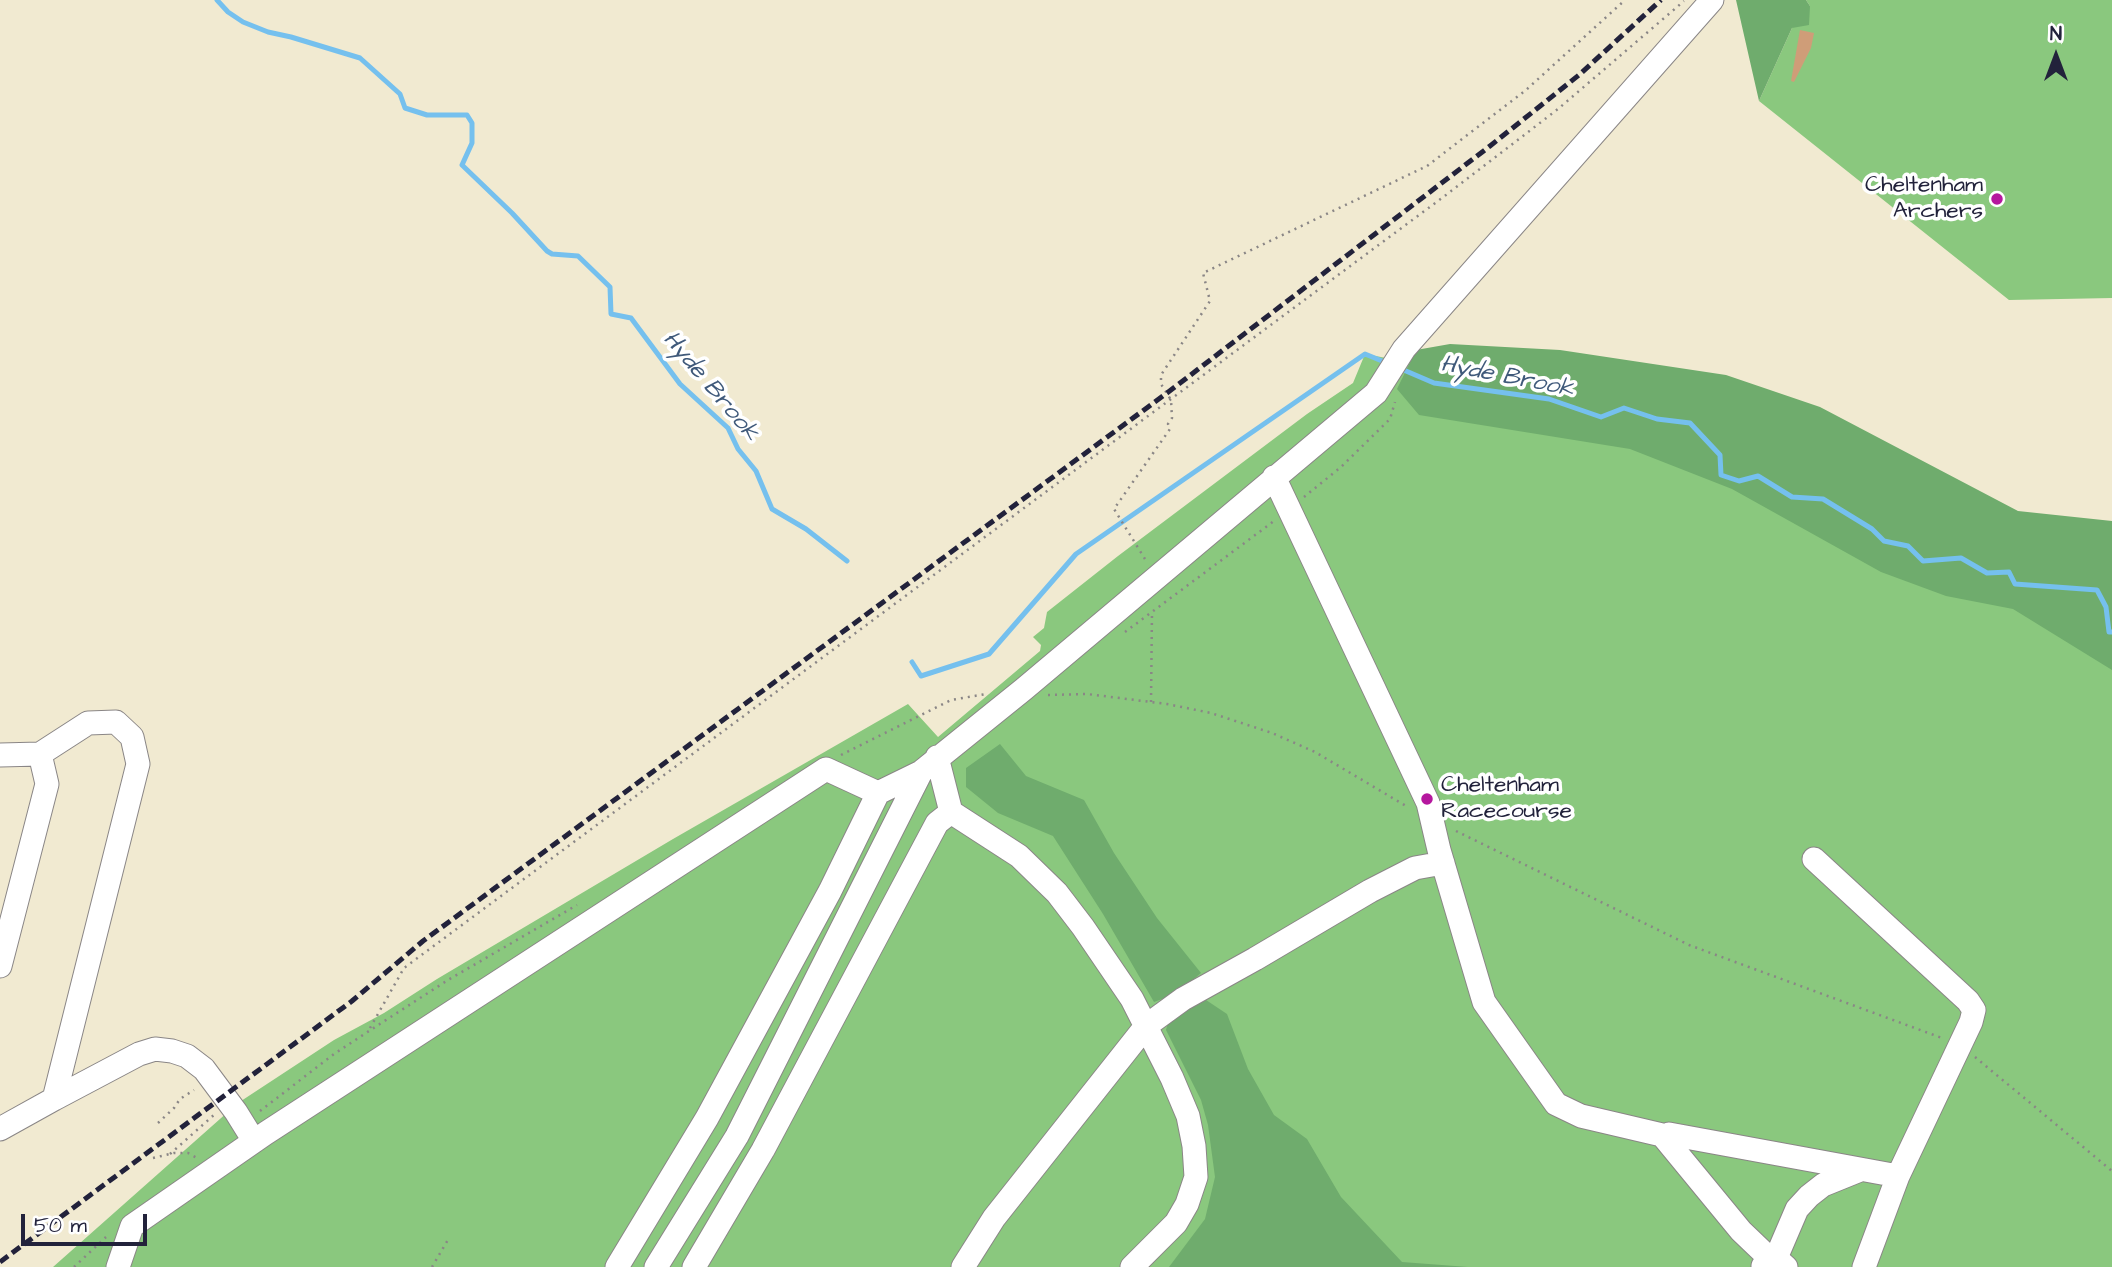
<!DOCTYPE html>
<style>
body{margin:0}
#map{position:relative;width:2112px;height:1267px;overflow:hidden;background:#f1ead1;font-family:"Architects Daughter",sans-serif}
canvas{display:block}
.north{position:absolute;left:2021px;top:21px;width:70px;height:70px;-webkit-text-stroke:5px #fff;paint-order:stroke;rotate:0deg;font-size:19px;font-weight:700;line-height:28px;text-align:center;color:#22223b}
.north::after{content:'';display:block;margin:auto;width:24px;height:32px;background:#22223b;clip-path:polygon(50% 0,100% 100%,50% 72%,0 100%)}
.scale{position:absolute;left:21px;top:1214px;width:126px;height:32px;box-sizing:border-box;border:4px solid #22223b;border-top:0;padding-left:9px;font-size:21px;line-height:24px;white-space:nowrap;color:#22223b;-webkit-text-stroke:5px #fff;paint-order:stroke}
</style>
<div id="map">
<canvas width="2112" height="1267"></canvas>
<div class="north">N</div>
<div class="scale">50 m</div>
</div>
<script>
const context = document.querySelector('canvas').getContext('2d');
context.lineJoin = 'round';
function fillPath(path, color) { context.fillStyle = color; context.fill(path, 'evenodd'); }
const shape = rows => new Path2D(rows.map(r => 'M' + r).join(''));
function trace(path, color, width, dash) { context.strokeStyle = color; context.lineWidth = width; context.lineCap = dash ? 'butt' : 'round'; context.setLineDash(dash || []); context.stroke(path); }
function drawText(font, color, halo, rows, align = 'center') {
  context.font = font + ' "Architects Daughter",sans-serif'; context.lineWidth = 7; context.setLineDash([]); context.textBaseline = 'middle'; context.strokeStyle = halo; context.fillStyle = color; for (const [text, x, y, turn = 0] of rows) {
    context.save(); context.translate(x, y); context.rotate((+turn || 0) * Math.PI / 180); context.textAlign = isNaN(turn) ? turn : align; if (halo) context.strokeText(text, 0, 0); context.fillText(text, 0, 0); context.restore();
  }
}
fillPath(shape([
 [1806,0,2112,0,2112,298,2009,300,1759,101,1792,28,1810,6],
 [1365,354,1534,386,2112,650,2112,1267,53,1267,238,1103,334,1040,384,1013,437,979,673,839,908,704,938,737,1040,651,1041,645,1033,637,1044,628,1047,612,1118,556,1307,414,1353,383]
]), '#8ac87e');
fillPath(shape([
 [1736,0,1806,0,1810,6,1809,25,1792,28,1759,101],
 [1450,344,1560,350,1726,375,1820,407,2018,511,2112,521,2112,670,2013,609,1946,596,1881,572,1732,489,1630,449,1419,415,1397,389,1416,350],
 [1000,744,1026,776,1084,800,1114,853,1157,918,1201,973,1176,994,1154,1002,1103,914,1053,836,998,813,966,787,966,768],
 [1203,998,1227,1014,1248,1069,1274,1115,1307,1139,1341,1197,1402,1262,1468,1267,1169,1267,1205,1219,1215,1177,1208,1125,1201,1100,1166,1030,1171,1011]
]), '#6fac6d');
trace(shape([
 [217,0,228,12,243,22,268,32,291,37,360,58,400,94,405,108,427,115,467,115,472,123,472,143,462,165,512,213,547,251,552,254,578,256,610,287,611,314,631,318,680,384,728,428,738,449,756,471,772,509,806,529,847,561],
 [1399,368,1434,383,1549,399,1601,417,1624,408,1657,419,1690,423,1720,455,1721,475,1739,481,1758,476,1792,497,1823,499,1872,529,1884,541,1908,546,1923,561,1961,558,1987,573,2009,572,2015,584,2097,590,2106,607,2109,632,2112,632],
 [912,662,921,676,989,654,1076,554,1365,354,1387,363]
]), '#75c0ee', 5);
fillPath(shape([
 [1800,30,1814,33,1811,48,1794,82,1791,81]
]), '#cf9d78');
const minor = shape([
 [1274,477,1428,803,1439,850,1484,1002,1556,1104,1581,1116,1662,1135,1741,1231,1764,1253,1776,1258,1786,1267],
 [0,755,40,754,88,723,116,722,132,737,138,764,54,1099,0,1129],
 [937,757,951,812,1019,856,1057,893,1083,927,1132,999,1172,1078,1188,1116,1194,1146,1196,1177,1187,1204,1176,1223,1132,1267],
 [1814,859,1968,1001,1974,1010,1971,1022,1898,1176,1864,1267],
 [0,966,47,784,40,754],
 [54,1099,139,1054,155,1049,172,1051,187,1056,204,1069,236,1112,254,1141],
 [1669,1134,1898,1176],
 [1763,1266,1776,1258,1797,1209,1809,1196,1823,1185,1860,1170],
 [118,1267,132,1226,266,1133,826,769,878,793,921,772],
 [617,1267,707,1118,830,891,878,793],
 [656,1267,737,1136,921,772,1024,689,1376,393,1404,349,1712,0],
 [694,1267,763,1150,937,823,951,812],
 [963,1267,994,1218,1146,1026,1183,999,1255,959,1370,891,1415,868,1443,863]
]);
trace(minor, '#8a8686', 25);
trace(shape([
 [1304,497,1341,467,1390,419,1395,402],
 [1145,559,1114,509,1170,429,1168,424,1172,418,1171,400,1161,384,1161,375,1210,301,1203,273,1427,166,1526,90,1625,0],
 [1125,632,1274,521],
 [1048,695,1087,694,1167,704,1211,713,1272,733,1315,752,1406,806],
 [1151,702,1152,612],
 [841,755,951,700,986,694],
 [1456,831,1689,945,1942,1038],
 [370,1028,404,968,1446,195,1558,109,1684,1],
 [1975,1057,2112,1171],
 [260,1111,334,1054,369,1031,448,980,577,905],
 [158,1123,174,1108,180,1099,194,1090],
 [170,1154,215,1114],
 [153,1158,174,1153,188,1153,197,1158],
 [74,1267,106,1237],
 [432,1267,449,1238]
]), '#8a8686', 2.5, [2, 5]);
trace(minor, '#fff', 23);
trace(shape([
 [0,1262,352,1001,423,941,1167,393,1490,146,1579,75,1661,0]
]), '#22223b', 5, [10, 5]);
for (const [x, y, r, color] of [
 [1997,199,7,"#b5179e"],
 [1427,799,7,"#b5179e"]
]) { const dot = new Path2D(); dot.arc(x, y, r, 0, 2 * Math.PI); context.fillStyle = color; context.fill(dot); trace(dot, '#fff', 2.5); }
drawText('23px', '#22223b', '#fff', [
 ["Cheltenham",1983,186],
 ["Archers",1983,212],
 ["Cheltenham",1441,786,"left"],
 ["Racecourse",1441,812,"left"]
], 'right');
drawText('italic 24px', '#3f597a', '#fff', [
 ["Hyde Brook",1507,378,11],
 ["Hyde Brook",710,387,50]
]);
</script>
